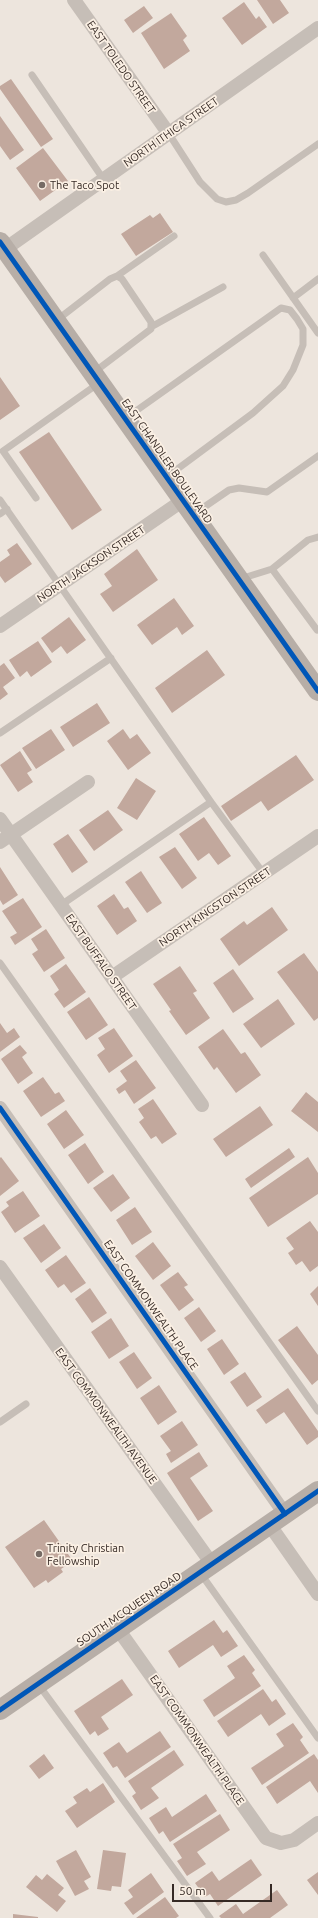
<!DOCTYPE html>
<style>
body{margin:0}
#map{position:relative;width:318px;height:1918px;overflow:hidden;background:#ede5dd;font-family:Ubuntu,sans-serif}
canvas{display:block}
.scale{position:absolute;left:172px;top:1884px;width:100px;height:18px;box-sizing:border-box;border:2px solid #362a25;border-top:0;padding-left:5px;font-size:12px;line-height:14px;white-space:nowrap;color:#362a25;-webkit-text-stroke:3px #fbf0e4;paint-order:stroke}
</style>
<div id="map">
<canvas width="318" height="1918"></canvas>
<div class="scale">50 m</div>
</div>
<script>
const context = document.querySelector('canvas').getContext('2d');
context.lineJoin = 'round';
function fillPath(path, color) { context.fillStyle = color; context.fill(path, 'evenodd'); }
const shape = rows => new Path2D(rows.map(r => 'M' + r).join(''));
function trace(path, color, width, dash) { context.strokeStyle = color; context.lineWidth = width; context.lineCap = dash ? 'butt' : 'round'; context.setLineDash(dash || []); context.stroke(path); }
function drawText(font, color, halo, rows, align = 'center') {
  context.font = font + ' Ubuntu,sans-serif'; context.lineWidth = 3.5; context.setLineDash([]); context.textBaseline = 'middle'; context.strokeStyle = halo; context.fillStyle = color; for (const [text, x, y, turn = 0] of rows) {
    context.save(); context.translate(x, y); context.rotate((+turn || 0) * Math.PI / 180); context.textAlign = isNaN(turn) ? turn : align; if (halo) context.strokeText(text, 0, 0); context.fillText(text, 0, 0); context.restore();
  }
}
fillPath(shape([
 [257,0,280,0,289,13,273,24],
 [244,2,256,19,259,16,267,27,242,45,222,18],
 [144,6,153,18,133,33,124,20],
 [171,13,187,36,183,40,190,51,164,69,141,33],
 [11,79,53,139,41,147,0,89,0,86],
 [0,116,24,150,10,160,0,146],
 [43,148,68,181,40,201,16,168],
 [160,213,173,232,136,256,121,234,150,215,153,218],
 [0,377,20,406,0,420],
 [49,432,102,510,72,530,19,452],
 [17,543,32,564,5,583,0,576,0,562,10,555,7,550],
 [137,549,158,580,113,612,100,594,112,586,104,574],
 [174,598,194,626,182,635,177,627,152,645,137,625],
 [69,617,86,640,67,654,61,646,52,653,41,638],
 [38,641,52,662,31,677,27,671,20,677,9,660],
 [207,650,225,675,172,713,155,688],
 [4,663,15,678,3,687,8,694,0,700,0,666],
 [97,703,110,723,73,747,60,727],
 [51,729,65,750,36,769,22,748],
 [123,729,130,739,137,734,151,753,128,770,107,741],
 [20,751,32,770,27,773,33,782,18,792,0,765],
 [296,755,314,780,268,811,261,801,231,821,221,806],
 [136,778,156,791,137,820,117,808],
 [108,810,123,830,94,851,79,830],
 [204,817,231,856,218,865,209,853,198,861,179,834],
 [68,834,88,862,72,873,53,844],
 [175,847,197,878,182,889,159,857],
 [0,867,18,895,3,905,0,900],
 [141,871,162,903,147,913,125,882],
 [114,894,124,909,128,907,137,921,117,935,97,906],
 [23,898,42,927,15,945,10,937,17,933,2,911],
 [272,907,288,930,239,966,220,939,244,921,247,925],
 [46,929,65,958,44,972,32,954,38,950,31,939],
 [304,953,318,972,318,1018,314,1021,277,972],
 [66,964,86,992,64,1008,54,994,59,990,50,976],
 [180,966,197,991,193,993,210,1018,186,1035,169,1011,171,1010,153,984],
 [233,969,254,999,233,1013,213,983],
 [89,997,108,1025,86,1040,67,1012],
 [278,999,295,1024,261,1048,243,1024],
 [0,1023,7,1033,14,1028,20,1037,0,1052],
 [114,1028,133,1056,109,1073,97,1055,105,1049,98,1038],
 [223,1029,241,1054,245,1052,261,1075,236,1093,217,1067,214,1070,198,1047],
 [20,1045,27,1053,22,1057,33,1073,18,1084,1,1059],
 [136,1060,156,1088,134,1104,125,1090,119,1094,116,1089,127,1081,120,1071],
 [43,1077,55,1094,59,1092,65,1101,41,1117,23,1091],
 [306,1092,318,1102,318,1132,291,1111],
 [153,1099,177,1134,162,1144,156,1136,151,1139,139,1122,144,1118,138,1109],
 [260,1106,273,1125,226,1157,213,1139],
 [66,1110,84,1135,64,1149,47,1124],
 [85,1143,104,1172,88,1184,68,1155],
 [289,1148,295,1157,251,1188,245,1179],
 [1,1157,19,1181,0,1196,0,1158],
 [308,1157,318,1173,318,1194,268,1227,249,1198],
 [113,1174,130,1198,111,1212,93,1188],
 [23,1191,40,1216,15,1233,1,1212,9,1206,6,1202],
 [135,1207,152,1232,132,1245,116,1220],
 [310,1221,318,1232,318,1266,310,1272,302,1261,296,1265,288,1253,294,1249,286,1238],
 [44,1224,61,1248,41,1263,23,1238],
 [153,1242,171,1266,153,1280,135,1256],
 [66,1255,86,1283,71,1293,64,1284,58,1288,45,1270],
 [178,1272,188,1285,184,1287,194,1300,179,1311,160,1285],
 [318,1286,318,1306,310,1294],
 [90,1288,107,1313,92,1323,75,1299],
 [199,1307,216,1331,201,1342,184,1318],
 [111,1318,129,1346,109,1359,91,1332],
 [297,1326,318,1355,318,1380,312,1385,278,1340],
 [222,1339,239,1364,224,1375,207,1349],
 [134,1352,152,1378,137,1389,119,1362],
 [245,1372,262,1397,247,1407,230,1382],
 [159,1385,177,1412,158,1425,140,1398],
 [288,1388,318,1431,318,1437,307,1445,284,1412,266,1424,256,1410],
 [182,1421,198,1445,171,1463,166,1454,171,1451,160,1436],
 [199,1452,208,1466,190,1478,213,1511,198,1521,167,1473],
 [44,1520,73,1561,61,1569,63,1572,48,1583,46,1580,34,1588,5,1547],
 [214,1620,223,1633,227,1630,238,1646,221,1657,213,1645,179,1668,168,1651],
 [244,1655,255,1670,252,1673,261,1686,214,1717,203,1700,235,1678,227,1666],
 [122,1679,133,1695,101,1717,109,1729,98,1736,95,1731,90,1735,74,1711],
 [263,1689,272,1702,276,1699,286,1714,269,1726,261,1714,228,1737,217,1721],
 [293,1723,303,1737,300,1740,309,1753,262,1785,251,1768,284,1746,276,1734],
 [160,1731,171,1747,125,1778,117,1766,113,1768,103,1753,119,1742,127,1753],
 [174,1750,184,1765,151,1788,159,1798,141,1810,132,1796,136,1793,128,1781],
 [44,1754,54,1768,39,1779,29,1766],
 [314,1754,318,1760,318,1793,310,1781,277,1804,266,1787],
 [103,1783,115,1802,77,1828,65,1811,77,1803,73,1797,87,1788,90,1792],
 [206,1794,217,1811,170,1842,163,1831,159,1834,149,1818,166,1807,172,1817],
 [220,1814,230,1830,197,1852,206,1864,187,1876,177,1861,182,1858,173,1844],
 [76,1850,91,1877,84,1881,89,1889,75,1896,56,1861],
 [103,1850,126,1853,121,1887,112,1886,111,1891,97,1889],
 [251,1859,262,1875,218,1906,210,1894,205,1897,195,1883,212,1871,219,1881],
 [318,1872,318,1895,307,1880],
 [151,1873,164,1892,133,1915,124,1903,133,1897,128,1890],
 [47,1874,64,1888,58,1895,66,1901,57,1912,26,1887,36,1875,42,1880],
 [277,1890,288,1905,270,1918,221,1918,219,1916,236,1904,243,1914],
 [165,1897,179,1916,176,1918,136,1918],
 [13,1914,38,1917,38,1918,13,1918]
]), '#c2a89d');
trace(shape([
 [32,75,104,180],
 [169,134,200,182,217,199,226,202,236,200,248,193,318,144],
 [263,255,318,333],
 [117,276,174,236],
 [293,298,318,279],
 [57,320,110,279,117,276,122,279,151,322,151,329,93,373],
 [151,327,223,287],
 [126,418,281,308,290,310,297,319,303,329,303,345,293,370,283,386,253,413,168,476],
 [36,498,3,451,99,383],
 [0,500,211,802,264,874],
 [0,514,7,509],
 [194,514,229,490,239,488,267,492,318,456],
 [272,569,317,630],
 [240,579,272,569,308,540,318,537],
 [0,733,111,658],
 [61,905,211,802],
 [0,963,318,1411],
 [0,1422,26,1404],
 [201,1574,318,1738],
 [38,1684,210,1918]
]), '#c6beb7', 7);
trace(shape([
 [74,0,169,134],
 [5,249,318,28],
 [0,626,182,501],
 [0,819,202,1105],
 [0,842,88,782],
 [112,977,318,836],
 [0,1108,285,1514],
 [0,1267,212,1564],
 [269,1524,318,1594],
 [118,1629,266,1838,281,1843,294,1840,318,1823]
]), '#c6beb7', 14);
trace(shape([
 [0,242,318,691],
 [0,1710,318,1491]
]), '#b7aea7', 20);
trace(shape([
 [0,242,318,691],
 [0,1108,285,1514],
 [0,1710,318,1491]
]), '#0057b8', 5);
for (const [x, y, r, color] of [
 [42,185,4,"#766b65"],
 [39,1554,4,"#766b65"]
]) { const dot = new Path2D(); dot.arc(x, y, r, 0, 2 * Math.PI); context.fillStyle = color; context.fill(dot); trace(dot, '#fbf0e4', 1.5); }
drawText('11px', '#362a25', '#fbf0e4', [
 ["EAST TOLEDO STREET",121,67,55],
 ["NORTH ITHICA STREET",171,132,-35],
 ["EAST CHANDLER BOULEVARD",167,461,55],
 ["NORTH JACKSON STREET",91,564,-34],
 ["NORTH KINGSTON STREET",215,907,-34],
 ["EAST BUFFALO STREET",101,962,55],
 ["EAST COMMONWEALTH PLACE",151,1305,55],
 ["EAST COMMONWEALTH AVENUE",106,1416,54],
 ["SOUTH MCQUEEN ROAD",129,1609,-34],
 ["EAST COMMONWEALTH PLACE",197,1740,55]
]);
drawText('11px', '#362a25', '#fbf0e4', [
 ["The Taco Spot",50,185],
 ["Trinity Christian",47,1548],
 ["Fellowship",47,1561]
], 'left');
</script>
